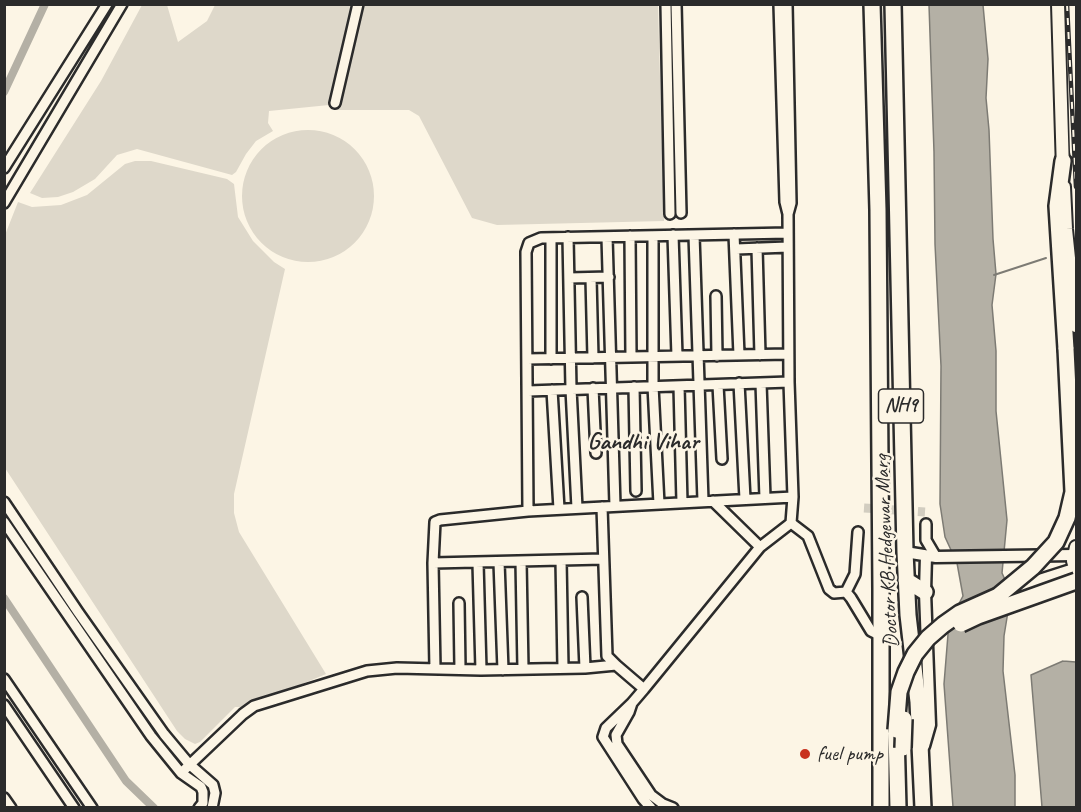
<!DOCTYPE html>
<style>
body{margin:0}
#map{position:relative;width:1081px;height:812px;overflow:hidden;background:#fcf5e5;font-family:Caveat,sans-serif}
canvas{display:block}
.frame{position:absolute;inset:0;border:6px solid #2b2b2b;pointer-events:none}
</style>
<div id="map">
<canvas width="1081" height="812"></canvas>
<div class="frame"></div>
</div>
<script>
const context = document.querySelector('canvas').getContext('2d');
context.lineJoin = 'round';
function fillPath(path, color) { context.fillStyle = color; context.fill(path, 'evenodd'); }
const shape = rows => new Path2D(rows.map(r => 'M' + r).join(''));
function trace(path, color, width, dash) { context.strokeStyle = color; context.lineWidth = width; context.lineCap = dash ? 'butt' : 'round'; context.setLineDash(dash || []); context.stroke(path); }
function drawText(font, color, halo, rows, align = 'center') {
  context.font = font + ' Caveat,sans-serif'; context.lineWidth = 5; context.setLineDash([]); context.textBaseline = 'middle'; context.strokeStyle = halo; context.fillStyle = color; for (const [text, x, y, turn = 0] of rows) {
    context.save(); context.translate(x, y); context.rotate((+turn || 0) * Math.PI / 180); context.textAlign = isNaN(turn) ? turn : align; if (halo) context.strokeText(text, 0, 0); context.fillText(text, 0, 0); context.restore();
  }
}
fillPath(shape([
 [142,5,167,5,178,42,207,21,215,5,353,5,329,105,269,111,268,123,273,131,256,141,246,154,236,172,232,175,137,149,117,155,95,179,73,192,58,197,42,198,30,193,101,81],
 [363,5,658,5,664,221,497,225,472,218,419,116,409,110,337,110],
 '242 196a66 66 0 1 1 132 0a66 66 0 1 1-132 0Z',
 [135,161,151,161,227,179,234,184,238,217,253,241,274,262,285,269,234,494,234,513,239,532,326,674,247,707,235,707,200,742,195,744,185,739,177,731,5,468,5,235,18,202,32,207,61,205,87,195,125,164]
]), '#ded8ca');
const water = shape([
 [929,5,983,5,988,59,986,98,989,130,993,239,996,274,992,305,996,351,996,411,1007,520,1002,573,1011,593,1004,636,1003,671,1015,775,1015,807,953,807,944,684,949,622,963,596,957,563,945,537,940,504,941,366,935,244,934,152,929,5],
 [1063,661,1076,662,1076,807,1042,807,1031,675,1063,661]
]);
fillPath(water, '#b4b0a5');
trace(water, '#7d7b74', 1.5);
trace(shape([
 [994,275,1046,258]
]), '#7d7b74', 2);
trace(shape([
 [4,92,45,4],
 [4,598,126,781,154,808]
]), '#b4b0a5', 8);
trace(shape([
 [864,508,925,512]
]), '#d2cdc0', 9, [9, 4.5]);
const minor = shape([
 [666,4,670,214],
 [676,4,681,213],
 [779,4,785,202,788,214],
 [787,4,791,203,788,214,789,382,793,497,791,523],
 [335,103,358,4],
 [4,168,107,4],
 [4,203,122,4],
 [734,234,739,355],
 [673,235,677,356],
 [694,235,703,501],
 [630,236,631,357],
 [653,236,653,386,659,504],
 [568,237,571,389,577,508],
 [607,237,615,506],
 [551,238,551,359],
 [757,248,760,355],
 [736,249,788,247],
 [569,278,609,277],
 [591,278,593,358],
 [716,296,717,356],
 [527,359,788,354],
 [739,383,745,499],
 [761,383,765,498],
 [718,385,722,459],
 [679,386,682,503],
 [634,387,636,491],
 [593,388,596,453],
 [552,390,559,509],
 [528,391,789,382],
 [713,501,760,547],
 [4,502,78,612,164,734,189,764,213,785,215,793,212,808],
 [602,507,607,656,616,665],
 [528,511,793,497],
 [4,522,151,736,181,773,201,787,203,792,203,803,199,808],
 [926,524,926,540,936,557],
 [561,560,563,668],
 [521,561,523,669],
 [499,562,503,670],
 [433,563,603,559],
 [478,563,481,670],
 [846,592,855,574,858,532],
 [582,597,585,668],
 [459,603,460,669],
 [435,669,433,563,435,522,440,520,528,511,526,252,529,243,541,238,788,233],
 [4,679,92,808],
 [644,689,632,703,606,728,603,737,643,799,651,808],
 [632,703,629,712,616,735,617,744,651,795,663,804,673,808],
 [4,705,74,808],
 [181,773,243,714,254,706,367,671,397,668,481,670,585,668,616,665,644,689,760,547,791,523,808,536,829,589,834,593,846,592,851,598,871,631,881,636],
 [4,798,11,808]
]);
const tertiary = shape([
 [905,552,936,557,1074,555],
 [924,746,930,725,925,592,926,556]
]);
const secondary = shape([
 [1058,4,1063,170],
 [1072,4,1076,152],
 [1064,187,1066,229,1076,326],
 [1076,547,1073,561,1076,571]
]);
const trunk = shape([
 [872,4,878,210,881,589,881,808],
 [893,4,905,552,908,615,918,702,923,808],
 [1063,161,1057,206,1066,349],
 [906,580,925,592],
 [998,596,1076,571],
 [896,733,898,808]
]);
trace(minor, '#2b2b2b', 14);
trace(tertiary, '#2b2b2b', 15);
trace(secondary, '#2b2b2b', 16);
trace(trunk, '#2b2b2b', 20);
trace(minor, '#fcf5e5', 9);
trace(tertiary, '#fcf5e5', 10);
trace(secondary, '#fcf5e5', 12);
trace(trunk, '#fcf5e5', 15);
const rail = shape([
 [1067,4,1076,187]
]);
trace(rail, '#2b2b2b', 4.5);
trace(rail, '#fcf5e5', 2, [7]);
const trunkBridge = shape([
 [961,624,978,616,1076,581],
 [896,730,899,692,906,672,915,654,928,638,943,625,960,613,998,596,1033,567,1056,542,1067,518,1073,492,1066,349],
 [903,748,904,719]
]);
trace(trunkBridge, '#2b2b2b', 20, []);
trace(trunkBridge, '#fcf5e5', 15);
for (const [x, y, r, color] of [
 [805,754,6,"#c8321e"]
]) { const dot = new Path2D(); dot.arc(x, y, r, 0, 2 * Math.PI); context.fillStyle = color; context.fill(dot); trace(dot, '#fcf5e5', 2); }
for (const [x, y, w] of [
 [901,406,45]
]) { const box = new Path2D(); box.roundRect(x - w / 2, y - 17, w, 34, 4.5); context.fillStyle = '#fcf5e5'; context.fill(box); trace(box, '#2b2b2b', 1.5); }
drawText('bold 20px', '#2b2b2b', null, [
 ["NH9",901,406]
]);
drawText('21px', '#2b2b2b', '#fcf5e5', [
 ["Doctor KB Hedgewar Marg",887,551,-93]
]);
drawText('21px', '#2b2b2b', '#fcf5e5', [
 ["fuel pump",817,754]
], 'left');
drawText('bold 24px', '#2b2b2b', '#fcf5e5', [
 ["Gandhi Vihar",643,443]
]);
</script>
